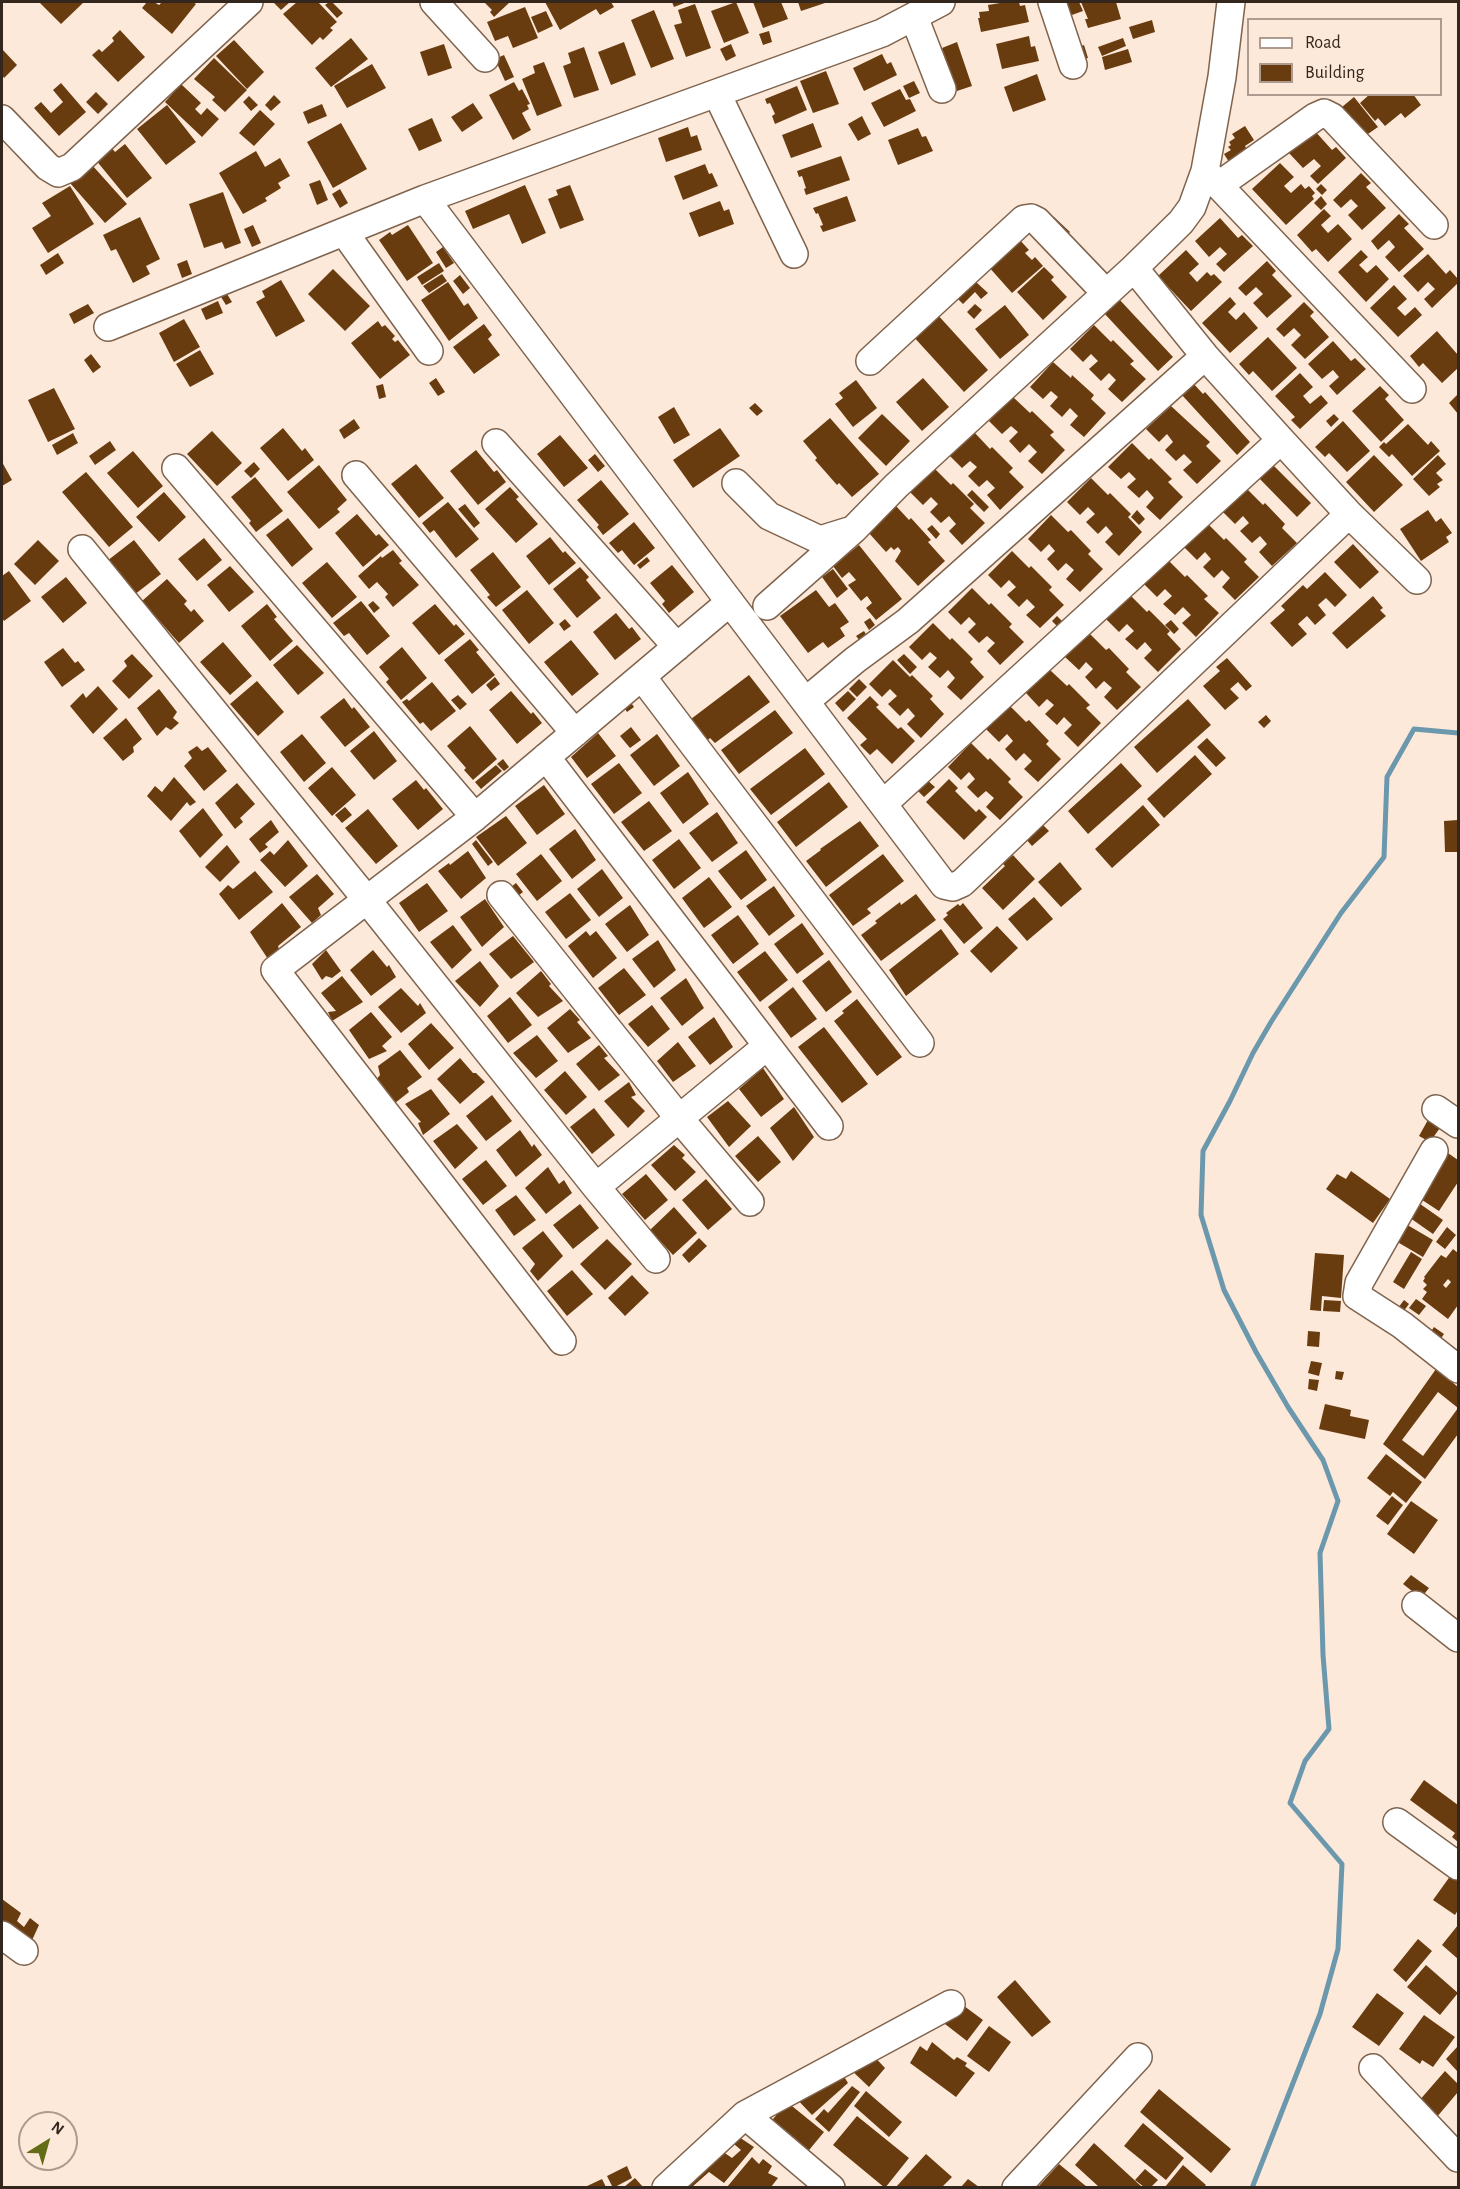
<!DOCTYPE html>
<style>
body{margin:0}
#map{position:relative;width:1460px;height:2189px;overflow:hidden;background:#fde9da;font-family:"Alegreya Sans",sans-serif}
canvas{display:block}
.frame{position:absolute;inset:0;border:3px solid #33271d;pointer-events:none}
.legend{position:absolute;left:1247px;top:18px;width:195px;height:78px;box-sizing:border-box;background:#fde9da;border:2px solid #ac9b8e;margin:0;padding:8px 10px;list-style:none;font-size:18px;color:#33271d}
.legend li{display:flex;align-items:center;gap:12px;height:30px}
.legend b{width:30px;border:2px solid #ac9b8e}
.north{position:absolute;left:18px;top:2111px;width:60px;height:60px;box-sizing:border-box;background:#fde9da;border:2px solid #ac9b8e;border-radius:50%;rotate:37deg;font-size:16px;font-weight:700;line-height:24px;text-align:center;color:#33271d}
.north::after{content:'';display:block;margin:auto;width:21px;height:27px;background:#636d15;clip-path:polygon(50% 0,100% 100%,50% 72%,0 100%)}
</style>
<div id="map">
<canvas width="1460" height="2189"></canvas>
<div class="frame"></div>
<ul class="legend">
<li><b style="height:8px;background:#fff"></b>Road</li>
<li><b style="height:16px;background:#693c0f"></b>Building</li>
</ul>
<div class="north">N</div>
</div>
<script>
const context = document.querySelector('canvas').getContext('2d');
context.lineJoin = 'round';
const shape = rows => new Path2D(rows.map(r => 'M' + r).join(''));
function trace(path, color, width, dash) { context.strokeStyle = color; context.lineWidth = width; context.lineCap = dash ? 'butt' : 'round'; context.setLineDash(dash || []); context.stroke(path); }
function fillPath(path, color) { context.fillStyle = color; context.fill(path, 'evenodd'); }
trace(shape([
 [1252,2188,1320,2014,1338,1949,1342,1864,1290,1803,1305,1761,1329,1729,1323,1655,1320,1553,1338,1501,1323,1460,1288,1407,1256,1352,1224,1290,1201,1215,1203,1151,1230,1101,1253,1053,1271,1022,1341,913,1384,857,1387,777,1414,729,1458,733]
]), '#6c98ad', 5);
fillPath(shape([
 [39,2,84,2,61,24],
 [147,2,154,2,159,5,162,2,193,2,196,4,172,34,142,8],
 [273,2,290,2,281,10],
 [297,2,318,2,337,22,330,28,333,30,323,40,320,37,312,45,283,14],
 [329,2,332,2,343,13,337,18,325,5],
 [484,2,510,2,494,17,490,12,492,10],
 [545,2,611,2,614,7,600,15,596,9,560,30],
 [672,2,687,2,674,7],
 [736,2,749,33,724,43,711,11],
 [753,2,781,2,788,19,763,28],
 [798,2,828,2,801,11],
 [1006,2,1019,2,1020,6,1025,5,1029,22,981,32,978,18,980,18,979,12,989,11,988,5],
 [1064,2,1079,2,1083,11,1069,16],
 [1081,2,1116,2,1121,19,1088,28,1085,19,1088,19],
 [695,4,711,48,686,57,674,25,682,23,678,10],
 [525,7,538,38,513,48,508,36,495,41,487,22],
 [654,10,674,59,651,68,631,20],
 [546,11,553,26,538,33,531,17],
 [1152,20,1155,32,1133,39,1129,27],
 [120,30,145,57,118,82,92,55,99,49,102,52,114,41,112,38],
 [769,31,772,42,763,45,759,34],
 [1029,36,1031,47,1035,46,1039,61,1002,69,996,44],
 [351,38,368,59,331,87,315,68],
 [1123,38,1126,46,1102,56,1098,47],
 [234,40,264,72,247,89,216,56],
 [624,42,636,75,611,85,598,52],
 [957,42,972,86,957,91,942,48],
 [444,44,452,68,428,76,420,52],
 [731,44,736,56,726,61,720,49],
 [1084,45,1088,58,1077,61,1074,48],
 [584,47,599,90,574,98,563,66,571,63,568,53],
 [2,49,17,65,4,78,2,75],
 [1128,49,1132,62,1105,70,1102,57],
 [882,54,887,64,891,62,897,75,864,91,853,68],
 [504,55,514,77,505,81,495,59],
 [214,58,247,90,225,112,212,100,215,97,194,79],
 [544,62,562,106,537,116,522,79,535,73,533,66],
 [372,64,386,88,347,108,334,86],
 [826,71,839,104,813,113,800,81],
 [1037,74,1046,100,1013,112,1004,87],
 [914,81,920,93,909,98,903,86],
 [514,82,519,91,522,89,530,104,527,105,529,109,522,113,531,130,513,140,489,95],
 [61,83,86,112,59,136,34,108,41,102,51,113,63,102,53,90],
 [181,84,201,103,195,109,201,115,207,108,219,119,202,137,165,102],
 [797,86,807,110,775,124,772,116,775,114,770,103,767,104,765,99],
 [900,89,906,100,910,99,916,111,884,127,871,103],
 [96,92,108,104,98,114,86,102],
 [1370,94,1413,94,1421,105,1405,118,1401,113,1385,126,1378,118,1375,121,1360,103],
 [274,95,281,102,271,111,265,105],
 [249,96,258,105,251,111,243,102],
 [1354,97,1378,127,1365,136,1342,107],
 [473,103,483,118,462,132,451,117],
 [322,104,327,116,308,124,303,112],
 [167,105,196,142,166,165,137,129],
 [260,110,275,124,254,146,239,133],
 [862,116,871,134,858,141,848,124],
 [432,118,442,141,419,151,408,129],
 [341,123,367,169,333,188,307,142],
 [813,123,822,147,791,158,782,135],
 [1245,126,1254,140,1245,146,1247,150,1229,162,1224,154,1231,150,1228,147,1231,145,1229,142,1235,138,1232,134],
 [688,127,691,137,697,135,702,150,666,162,658,138],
 [918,128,922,137,926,136,933,151,898,165,888,140],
 [1314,130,1332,150,1336,147,1346,158,1318,184,1310,176,1321,166,1314,159,1303,168,1289,153],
 [125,144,152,178,127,198,95,159,111,147,115,152],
 [256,151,265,167,280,158,290,176,278,183,281,188,265,198,267,201,243,214,219,173],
 [841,156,850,180,806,195,804,189,806,188,802,176,799,177,797,171],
 [1280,163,1294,177,1284,186,1291,193,1301,184,1305,189,1309,186,1315,193,1312,196,1314,199,1286,225,1252,189],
 [705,164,709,174,712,173,718,186,683,200,674,176],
 [92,165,127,204,105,223,70,183],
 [1361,173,1371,183,1366,187,1386,208,1362,230,1348,215,1358,206,1351,199,1341,208,1333,200],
 [320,180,328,200,317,205,309,184],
 [1321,184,1327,190,1322,195,1316,189],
 [525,185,546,233,522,244,509,214,473,229,465,211],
 [570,185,584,220,560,229,548,199,558,195,556,190],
 [70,186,94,224,48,253,32,228,51,216,42,203],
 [340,189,348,203,340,208,332,194],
 [223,192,241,243,225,249,222,242,204,248,189,204],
 [847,196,856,221,823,232,820,226,823,225,818,213,816,214,813,208],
 [1321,196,1327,204,1321,210,1314,203],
 [720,201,724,211,729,209,734,224,699,237,689,213],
 [1324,209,1331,216,1321,225,1328,233,1338,224,1352,239,1328,262,1316,249,1312,252,1297,235],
 [1399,214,1409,224,1404,228,1424,249,1399,272,1385,257,1395,247,1389,240,1378,250,1371,241],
 [140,217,160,259,146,266,150,274,133,283,116,249,111,251,103,235],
 [1054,217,1070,232,1063,239,1047,225],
 [1220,218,1238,238,1242,235,1253,246,1224,272,1216,264,1227,254,1220,247,1209,257,1195,241],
 [253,225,261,243,252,247,244,229],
 [408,225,433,263,407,281,379,240,390,232,392,235],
 [1018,238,1029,250,1025,253,1032,260,1035,257,1043,266,1012,293,988,266],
 [443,247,454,263,446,268,436,252],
 [1186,250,1199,264,1189,273,1197,282,1207,272,1211,276,1214,274,1222,282,1191,311,1158,276],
 [1361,250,1368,257,1359,265,1367,273,1376,265,1389,279,1366,302,1338,272],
 [58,253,64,263,46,275,40,265],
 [1428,254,1446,274,1450,270,1458,279,1458,283,1432,308,1424,299,1435,289,1428,282,1418,292,1403,276],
 [187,260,192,274,182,278,177,264],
 [1267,261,1276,271,1272,275,1292,296,1267,318,1253,303,1263,294,1256,287,1246,296,1238,288],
 [439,263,444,271,422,285,417,277],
 [1044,267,1054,277,1051,280,1067,297,1043,320,1017,292],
 [333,269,370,306,345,331,308,294],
 [442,274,447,281,429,293,423,286],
 [460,275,470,288,463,294,453,281],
 [281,280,305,321,276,337,256,302,265,297,262,291],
 [448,282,464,306,468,303,478,318,449,341,421,300],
 [976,282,988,293,981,299,975,292,963,304,958,299],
 [1394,285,1407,299,1397,308,1405,316,1415,307,1422,315,1398,337,1370,308],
 [227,294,232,302,226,305,221,297],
 [1230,297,1236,304,1228,312,1236,320,1244,312,1258,328,1230,353,1202,323],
 [1118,298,1173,357,1158,371,1103,312],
 [218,301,223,313,206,320,201,309],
 [1304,302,1314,312,1310,316,1329,337,1305,359,1291,345,1301,335,1294,328,1284,337,1276,329],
 [88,304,94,313,74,324,69,314],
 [975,304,982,310,974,319,967,312],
 [1005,305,1029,335,1000,359,975,329],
 [936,313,988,370,964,392,912,335],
 [184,319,200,347,174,362,159,333],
 [378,321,382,327,385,325,395,336,392,339,395,342,398,340,410,355,380,379,351,343],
 [484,324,492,335,488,339,500,355,474,374,453,347],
 [1094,325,1111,342,1113,340,1134,361,1130,364,1146,379,1122,402,1108,389,1116,380,1109,373,1101,381,1089,369,1098,361,1091,354,1083,362,1070,349],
 [1437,331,1458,355,1458,368,1442,383,1423,363,1419,367,1410,356],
 [1268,337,1297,368,1272,391,1253,371,1249,375,1239,364],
 [1333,341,1351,361,1355,358,1366,369,1337,395,1329,386,1339,377,1333,370,1322,379,1308,364],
 [200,350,214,374,190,387,176,364],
 [91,354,101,367,93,373,84,360],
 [1053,362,1071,378,1072,375,1094,395,1091,399,1106,413,1084,437,1070,425,1078,416,1070,408,1062,417,1050,406,1058,397,1051,391,1043,399,1030,387],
 [1300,373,1313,387,1303,396,1310,404,1321,395,1328,403,1300,429,1291,420,1295,417,1275,396],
 [436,378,445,392,438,396,429,383],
 [923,378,949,407,922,431,896,402],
 [856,380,877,408,853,427,835,404,843,398,839,393],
 [1193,383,1203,394,1205,392,1250,442,1237,455,1181,394],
 [383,384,386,397,379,399,376,386],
 [1380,386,1389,395,1385,399,1404,420,1381,442,1352,411],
 [54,388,75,429,48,442,28,400],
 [1458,394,1458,414,1449,403],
 [1013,397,1030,413,1032,411,1054,432,1050,435,1065,450,1042,474,1028,461,1037,452,1029,444,1020,453,1009,441,1018,432,1011,426,1002,434,989,421],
 [755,403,763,411,757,416,749,408],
 [1171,406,1210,442,1206,446,1221,461,1197,484,1183,470,1192,462,1184,454,1176,461,1165,450,1173,442,1167,434,1159,442,1146,429],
 [674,407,690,435,674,444,658,417],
 [882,414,910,441,886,466,858,438],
 [1334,414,1339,419,1331,427,1326,421],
 [830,418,879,474,852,497,839,483,837,485,815,460,817,458,803,441],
 [354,419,360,428,344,439,339,430],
 [1343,421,1370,451,1347,472,1329,453,1325,457,1315,447],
 [1408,424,1428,445,1431,441,1440,451,1412,476,1392,454,1389,457,1379,447,1384,442,1386,444],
 [283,428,302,451,305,448,314,460,288,481,260,448],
 [720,428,740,456,693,488,673,460],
 [212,431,242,463,217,486,187,454],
 [974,432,990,449,992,447,1013,468,1009,472,1024,487,1000,510,987,495,995,488,987,480,979,487,968,476,977,467,970,461,962,468,949,455],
 [73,433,78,443,57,455,52,445],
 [560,435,588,468,564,487,537,454],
 [110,441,116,450,95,465,89,456],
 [1132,443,1149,460,1151,458,1172,479,1168,482,1183,497,1160,520,1146,507,1154,498,1147,490,1139,498,1127,487,1136,479,1129,472,1121,479,1108,467],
 [476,450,494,472,497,470,506,482,478,505,450,471],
 [133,451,163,486,138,508,107,473],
 [595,454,605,466,598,472,588,460],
 [1374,455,1403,485,1374,512,1346,482],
 [1438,455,1446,464,1436,473,1443,480,1437,484,1440,487,1429,496,1413,479],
 [2,462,12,480,2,486],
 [254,462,260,469,251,478,244,471],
 [1270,462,1311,503,1297,517,1256,475],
 [416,464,444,498,419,518,391,484],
 [319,465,347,500,337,509,340,512,319,529,287,492],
 [934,468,951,485,953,483,974,504,970,508,985,523,962,545,949,531,956,524,949,516,941,523,930,512,938,504,931,497,923,505,910,492],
 [86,472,133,527,109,547,62,492],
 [255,477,283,511,256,532,249,523,251,521,231,497],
 [1091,478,1108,495,1110,493,1131,514,1128,517,1142,532,1119,556,1105,542,1113,534,1106,526,1098,534,1086,522,1095,514,1088,507,1080,515,1067,502],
 [601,480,629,514,603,535,597,527,599,525,577,500],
 [510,487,519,497,516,499,538,524,516,543,485,509],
 [1246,488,1263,505,1265,503,1285,524,1282,528,1297,543,1272,566,1259,552,1267,544,1260,536,1252,543,1240,531,1249,523,1243,516,1235,524,1222,511],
 [972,490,989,507,984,512,967,495],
 [164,492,186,517,159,542,136,517],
 [448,502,479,539,456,558,434,530,430,533,422,523],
 [465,504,480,523,474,528,458,509],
 [896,506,909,520,911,518,931,540,928,542,945,561,918,586,895,561,901,551,898,547,894,550,891,547,886,552,868,532],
 [1137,510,1145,519,1139,525,1131,517],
 [1428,510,1436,522,1441,518,1452,533,1446,537,1449,542,1421,561,1400,529],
 [357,514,376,536,379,534,389,545,363,567,335,533],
 [1051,515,1068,532,1071,530,1091,551,1088,554,1103,569,1080,592,1066,579,1074,570,1066,563,1058,571,1047,559,1055,551,1049,544,1041,552,1028,539],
 [288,518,313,549,292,567,266,535],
 [634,522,655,548,634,565,622,550,618,553,609,543],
 [1207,523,1224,540,1226,538,1247,559,1244,562,1259,577,1235,600,1222,587,1230,578,1222,570,1214,578,1203,567,1211,559,1205,552,1197,560,1184,547],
 [932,525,940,534,936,539,927,529],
 [550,537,563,553,565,551,576,563,549,585,526,556],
 [204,538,222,560,197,581,178,559],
 [38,540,59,561,35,585,14,564],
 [134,540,161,574,134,595,107,561],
 [1353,544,1379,572,1360,589,1334,562],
 [859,545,902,599,876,620,866,608,872,603,867,596,861,601,848,585,856,580,849,572,842,578,833,566],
 [393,550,402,561,399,563,419,585,393,607,385,597,388,594,377,582,369,589,358,576,381,556,382,558],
 [1012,551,1029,568,1031,566,1052,587,1049,590,1064,605,1040,628,1026,615,1035,607,1027,599,1019,607,1007,595,1016,587,1009,580,1001,588,988,575],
 [493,552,521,587,496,607,487,597,490,595,470,570],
 [647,557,650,561,640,569,637,565],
 [1168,560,1185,577,1187,575,1208,596,1204,599,1219,613,1196,637,1182,623,1191,615,1183,607,1175,615,1163,604,1172,596,1165,589,1157,597,1144,584],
 [327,562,357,597,332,618,302,583],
 [672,565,694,592,669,613,662,604,665,601,650,583],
 [230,566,254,592,229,612,207,585],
 [580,567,589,577,586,580,601,598,577,618,553,589],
 [833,569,848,589,837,598,822,577],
 [9,571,31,601,4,621,2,618,2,576],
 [1325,572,1347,595,1335,607,1326,598,1318,605,1326,615,1315,625,1307,616,1298,624,1307,634,1292,647,1270,623,1285,610,1281,606,1303,585,1307,589],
 [66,577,87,603,63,623,41,597],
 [167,579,187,601,184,604,191,612,194,609,204,621,179,643,142,601],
 [972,588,989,605,991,603,1012,624,1009,627,1024,642,1000,665,987,651,995,643,987,636,979,643,968,632,976,624,969,617,961,625,948,612],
 [527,590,554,623,529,644,502,610],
 [816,590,829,607,835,603,849,622,840,628,845,636,828,648,823,642,808,653,780,616],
 [1130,595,1147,612,1149,610,1170,631,1167,634,1181,649,1158,672,1144,658,1152,650,1145,642,1137,650,1125,639,1134,631,1127,624,1119,632,1106,619],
 [1373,596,1383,608,1380,610,1386,616,1347,649,1332,633],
 [361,601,390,636,367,655,349,633,344,636,333,623],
 [373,601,380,608,374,613,368,605],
 [267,604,277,617,274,619,293,641,270,661,241,626],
 [435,604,454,626,456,624,465,634,439,655,412,623],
 [616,613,629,629,632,627,641,639,615,660,593,632],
 [1057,616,1062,621,1057,626,1052,621],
 [870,618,875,625,869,630,864,622],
 [565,619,571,626,564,631,559,624],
 [1171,620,1179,629,1174,634,1165,625],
 [933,623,950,640,952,638,973,659,970,662,984,677,961,700,947,687,955,678,948,670,940,678,928,667,937,658,930,652,922,660,909,647],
 [864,631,867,636,860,641,856,636],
 [1089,633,1106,650,1109,648,1129,669,1126,672,1141,687,1117,710,1104,697,1112,688,1104,681,1096,689,1085,677,1093,669,1086,662,1079,670,1065,657],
 [470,639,479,650,476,652,495,675,472,694,444,660],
 [571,640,599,674,572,696,544,662],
 [223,642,252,676,230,695,200,662],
 [297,645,324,673,298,695,273,665],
 [402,647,427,678,401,700,386,682,389,679,379,667],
 [63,648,75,663,78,661,85,670,62,687,44,662],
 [132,654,153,676,129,699,112,681,127,666,124,661],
 [904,654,917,667,910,674,897,660],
 [1227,658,1252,686,1246,691,1238,682,1230,689,1239,698,1225,710,1203,686,1220,671,1216,667],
 [893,660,910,677,912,675,933,696,930,699,944,714,921,738,907,724,915,716,908,708,900,716,888,704,897,696,890,689,882,697,869,684],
 [1050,670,1067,686,1069,684,1090,705,1086,708,1101,723,1078,747,1064,733,1072,725,1064,717,1057,725,1045,714,1054,705,1047,699,1039,707,1026,693],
 [749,675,770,702,715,743,710,738,708,740,691,719],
 [495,677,500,684,491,691,486,685],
 [859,679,867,687,857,697,849,689],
 [257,681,284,712,258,736,230,704],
 [432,682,456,711,431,731,423,722,420,724,402,702,407,699,409,701],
 [98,686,118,709,93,734,70,706,83,693,86,698],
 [159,689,177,712,173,718,179,723,171,730,166,727,157,736,137,708],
 [511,691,531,714,533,712,542,723,517,744,489,710],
 [848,691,856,699,843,712,835,703],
 [458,695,467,704,460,710,451,700],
 [870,696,879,705,876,707,898,729,901,727,915,741,892,764,877,749,870,755,860,745,867,739,847,718],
 [344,698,352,709,354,707,370,727,345,747,320,717],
 [1188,699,1211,725,1157,773,1134,747],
 [630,701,634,707,627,712,623,706],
 [1009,705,1026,722,1029,720,1049,741,1046,744,1061,759,1038,782,1024,769,1032,761,1024,753,1016,761,1005,749,1013,741,1007,734,999,742,986,729],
 [775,710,793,733,739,774,721,750],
 [1266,715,1271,721,1264,728,1258,722],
 [126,718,142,739,133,747,134,752,123,761,103,738],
 [470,726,497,759,473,780,464,770,466,768,447,746],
 [631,727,641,740,630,748,620,736],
 [374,731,397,761,374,780,350,751],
 [598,733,616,756,587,778,571,757],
 [302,734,326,763,304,782,280,752],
 [657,734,680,766,654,786,630,755],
 [1207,738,1226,758,1216,767,1197,747],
 [971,743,988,760,990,758,1011,779,1008,782,1023,797,1000,820,986,807,994,798,986,791,978,798,967,787,975,779,969,772,961,780,948,767],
 [197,746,202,751,208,747,227,771,204,791,184,766,192,758,188,752],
 [805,748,825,774,771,815,750,789],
 [1195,755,1212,774,1164,818,1147,799],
 [503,759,509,767,504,771,497,764],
 [619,763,642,793,614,814,591,784],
 [1121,763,1142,786,1088,834,1068,811],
 [496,765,502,771,481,789,475,782],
 [332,767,356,795,332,816,308,788],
 [688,772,709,804,683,824,660,793],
 [174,777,196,802,190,806,187,802,171,821,147,796,155,786,162,792],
 [949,779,958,788,955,791,976,812,979,809,987,817,964,840,926,802],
 [416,780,424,790,426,788,443,809,418,830,392,799],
 [927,780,935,787,924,797,917,790],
 [829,782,848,807,796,847,777,822],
 [237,783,255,804,240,818,243,822,235,829,215,803],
 [544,785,565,814,537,835,515,806],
 [649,801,672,831,644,851,621,822],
 [1143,805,1160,825,1112,868,1095,849],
 [345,807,352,815,342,823,335,815],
 [203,808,223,835,200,858,179,831],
 [368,809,398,846,376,864,345,828],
 [717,812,738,843,712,862,689,833],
 [506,816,527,843,498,866,476,837],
 [271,820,279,832,265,844,268,847,260,853,249,839],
 [1458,820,1458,852,1445,852,1444,821],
 [860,821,879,846,826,887,806,861,821,850,820,849],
 [1041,823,1049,831,1032,846,1025,838],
 [575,829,596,860,572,879,549,849],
 [679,839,701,868,674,889,652,860],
 [288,840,308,866,285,887,260,860,270,851,274,855],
 [476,840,493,862,488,866,472,844],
 [227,845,240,862,220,882,205,867],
 [746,850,767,880,741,900,718,871],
 [468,851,486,878,461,899,438,871,449,863,450,865],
 [541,854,562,881,537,901,516,874],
 [883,854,904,881,867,909,871,913,853,926,829,895],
 [1013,855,1035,879,1003,910,982,888,1005,866,1003,864],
 [1060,862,1082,889,1061,907,1038,882],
 [602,869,623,898,599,917,577,889],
 [255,871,273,892,239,920,219,894,228,885,233,889],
 [317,874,334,894,318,908,321,915,312,923,289,897],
 [709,877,732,907,704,928,682,898],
 [427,883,448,911,419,932,399,903],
 [516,883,523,892,513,900,506,891],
 [774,886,795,916,769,936,746,906],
 [570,893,591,920,566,939,545,912],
 [916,894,936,920,881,961,861,935,877,923,875,921,900,902,901,905],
 [1034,897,1053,919,1027,941,1008,919],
 [485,899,504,927,482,947,460,917],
 [282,903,301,927,278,946,280,952,268,959,250,932],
 [963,903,983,928,964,944,943,919,948,915,946,913,958,904,960,906],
 [630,905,649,935,627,952,605,924],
 [738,915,759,944,733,964,711,935],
 [802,923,824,954,797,974,774,944],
 [453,925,472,950,452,969,430,942],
 [997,926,1018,948,991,973,970,951],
 [941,929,959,954,906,996,889,970],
 [586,931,590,936,596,931,617,958,593,978,568,946],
 [513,936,534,962,511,979,489,954],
 [658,940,676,970,654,988,632,959],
 [326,950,341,971,332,978,326,976,322,980,312,964],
 [373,950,387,967,389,965,396,977,371,996,350,970],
 [765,951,788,980,760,1002,737,972],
 [829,960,852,992,826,1012,802,981],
 [480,961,499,986,480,1007,455,981],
 [624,968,646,995,619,1015,598,988],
 [541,971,551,984,549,986,563,1001,538,1017,516,993],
 [342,976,363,1002,332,1021,328,1012,336,1011,321,993],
 [686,978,704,1008,682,1026,660,998],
 [793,987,817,1019,791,1038,768,1007],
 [401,988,418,1006,420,1003,426,1013,401,1033,378,1007],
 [510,997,532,1025,508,1043,487,1016],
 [857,999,902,1057,877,1076,834,1021,844,1013,842,1011],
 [652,1005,670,1029,648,1047,628,1024],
 [570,1009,580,1020,577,1022,591,1038,568,1053,547,1028],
 [371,1012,392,1037,382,1046,387,1051,369,1059,349,1030],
 [714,1017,733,1047,710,1065,688,1037],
 [431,1023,454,1048,429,1070,408,1044],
 [824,1027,868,1084,842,1103,798,1047],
 [537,1035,558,1061,536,1078,513,1053],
 [678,1042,696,1066,673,1082,657,1061],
 [599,1045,608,1056,604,1058,620,1075,599,1091,576,1064],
 [400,1050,422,1077,407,1088,409,1092,395,1103,376,1080,380,1075,378,1066],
 [460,1058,473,1073,476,1073,485,1082,460,1104,437,1079],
 [763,1068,784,1099,761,1117,739,1089],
 [565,1071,587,1097,566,1115,544,1090],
 [629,1082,636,1095,631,1097,645,1111,628,1128,604,1101],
 [431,1089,450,1114,423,1135,418,1123,421,1122,405,1104],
 [492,1095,512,1121,486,1141,466,1116],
 [728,1101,751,1126,729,1147,707,1117],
 [794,1107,814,1137,793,1161,770,1128],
 [594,1108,615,1135,592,1154,570,1127],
 [1429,1118,1442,1125,1430,1142,1419,1136],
 [457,1124,478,1148,455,1169,433,1141],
 [520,1130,532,1147,534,1144,542,1155,516,1177,496,1150],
 [758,1136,781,1162,758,1182,735,1156],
 [674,1145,685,1155,682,1158,696,1172,675,1191,651,1165],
 [1445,1151,1458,1160,1458,1182,1439,1211,1413,1194],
 [486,1160,507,1186,483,1205,462,1179],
 [548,1167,559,1184,564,1180,572,1193,546,1214,525,1188],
 [1351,1171,1390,1199,1373,1223,1326,1189,1337,1174,1346,1179],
 [646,1174,668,1200,645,1220,622,1194],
 [706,1179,732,1209,708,1230,682,1200],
 [516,1195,536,1220,514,1236,495,1210],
 [1413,1199,1443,1220,1433,1234,1403,1213],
 [580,1204,599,1228,573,1249,553,1225],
 [674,1207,697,1233,673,1255,650,1230],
 [1404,1223,1433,1240,1423,1257,1394,1240],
 [1447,1227,1456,1235,1445,1249,1436,1242],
 [543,1231,563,1256,538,1281,530,1271,535,1264,522,1248],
 [699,1238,707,1246,689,1263,682,1255],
 [607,1239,632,1264,605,1290,580,1264],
 [1453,1249,1458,1253,1458,1305,1448,1319,1422,1299,1427,1292,1423,1289,1427,1285,1423,1281,1425,1278,1424,1277,1441,1255,1446,1258],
 [1448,1279,1451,1282,1446,1288,1443,1285],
 [1411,1252,1422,1259,1404,1289,1393,1282],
 [1315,1253,1344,1255,1341,1298,1322,1296,1321,1311,1310,1310],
 [572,1270,593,1294,567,1316,547,1291],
 [632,1275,649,1293,625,1316,608,1298],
 [1416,1299,1426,1306,1419,1315,1409,1308],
 [1324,1300,1341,1301,1340,1312,1323,1311],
 [1404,1300,1409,1304,1403,1312,1398,1308],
 [1434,1327,1444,1334,1440,1340,1430,1333],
 [1308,1331,1320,1332,1319,1347,1307,1346],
 [1311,1361,1322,1363,1319,1376,1308,1373],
 [1436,1369,1458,1387,1458,1434,1425,1479,1383,1444],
 [1438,1392,1458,1408,1423,1456,1402,1440],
 [1336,1371,1344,1372,1342,1380,1335,1379],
 [1309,1379,1319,1380,1317,1391,1308,1389],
 [1325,1404,1351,1410,1350,1416,1369,1420,1365,1439,1319,1429],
 [1386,1454,1422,1482,1406,1503,1393,1492,1390,1496,1367,1478],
 [1392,1496,1403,1505,1388,1525,1376,1516],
 [1411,1501,1438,1520,1414,1554,1387,1534],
 [1411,1575,1429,1588,1421,1598,1403,1584],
 [1424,1780,1458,1805,1458,1842,1452,1837,1455,1833,1410,1800],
 [1451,1875,1458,1881,1458,1910,1455,1915,1433,1900],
 [2,1899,21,1913,17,1921,24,1927,30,1918,39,1925,28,1949,2,1929],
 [1458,1925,1458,1959,1442,1945],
 [1418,1939,1432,1951,1406,1982,1393,1970],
 [1426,1965,1458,1993,1440,2015,1407,1987],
 [1015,1980,1051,2022,1032,2037,997,1997],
 [1377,1993,1404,2013,1379,2046,1352,2027],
 [960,2003,983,2020,967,2041,945,2024],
 [1424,2015,1455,2037,1433,2067,1422,2060,1420,2064,1399,2049],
 [989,2026,1011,2042,989,2072,967,2056],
 [932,2042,954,2060,957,2057,967,2063,965,2066,975,2073,956,2097,910,2063,920,2046,927,2051],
 [1458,2046,1458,2072,1446,2059],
 [869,2051,885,2068,869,2087,849,2068],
 [840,2070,848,2083,812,2115,793,2095],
 [1445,2071,1458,2084,1458,2092,1436,2118,1418,2102],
 [852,2086,860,2092,829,2132,815,2119,824,2109,828,2113],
 [1159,2089,1231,2149,1211,2173,1140,2112],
 [866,2091,902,2122,889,2137,854,2106],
 [787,2102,824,2132,805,2155,769,2124],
 [857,2116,909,2158,885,2188,833,2145],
 [1143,2123,1184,2158,1166,2180,1124,2146],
 [739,2137,754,2147,724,2183,709,2172,692,2187,673,2187,719,2149,732,2158,741,2150,734,2144],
 [1094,2143,1142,2187,1099,2187,1075,2165],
 [926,2154,952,2177,942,2187,896,2187],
 [752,2157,759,2164,763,2159,772,2166,768,2173,778,2178,771,2187,727,2187],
 [1059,2164,1087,2187,1038,2187],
 [1183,2165,1206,2185,1204,2187,1165,2187],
 [627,2166,632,2178,613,2188,607,2176],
 [1145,2169,1158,2180,1151,2187,1144,2187,1135,2180],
 [635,2178,643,2187,624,2187],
 [602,2179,606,2187,585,2187],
 [968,2179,979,2187,961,2187]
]), '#693c0f');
const minor = shape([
 [434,2,485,58],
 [1052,2,1073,65],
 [1231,2,1222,77,1205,171,1192,207,1181,222,1134,268,1205,356,1281,440,1349,514,1417,580],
 [914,17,942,89],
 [717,94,794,254],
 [2,119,48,167,58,173,72,167,249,2],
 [1205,171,1412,389],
 [1219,185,1315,117,1324,113,1332,117,1434,225],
 [425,199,944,885,953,887,962,883,1349,514],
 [344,232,429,351],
 [108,327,425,199,882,33,941,2],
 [870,361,1024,219,1031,218,1037,221,1106,293],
 [496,443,677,647],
 [176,468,475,817],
 [356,475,575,733],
 [736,483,769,516,820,540,849,531],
 [82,549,367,900,596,1187,656,1259],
 [767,606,853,530,896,486,1134,268],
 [642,677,920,1043],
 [806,701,855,660,908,621,1205,356],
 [546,757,829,1126],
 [883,804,1281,440],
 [501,895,679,1118,750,1202],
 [1436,1109,1458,1124],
 [1434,1151,1359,1283,1357,1296,1402,1325,1458,1369],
 [596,1187,767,1046],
 [562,1341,275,970,475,817,730,602],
 [1416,1605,1458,1638],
 [1397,1822,1458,1866],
 [2,1935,24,1951],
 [1373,2068,1458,2158],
 [745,2115,831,2188],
 [666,2188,745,2115,951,2004],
 [1016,2188,1138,2057]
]);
trace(minor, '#7f634d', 30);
trace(minor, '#fff', 27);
</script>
